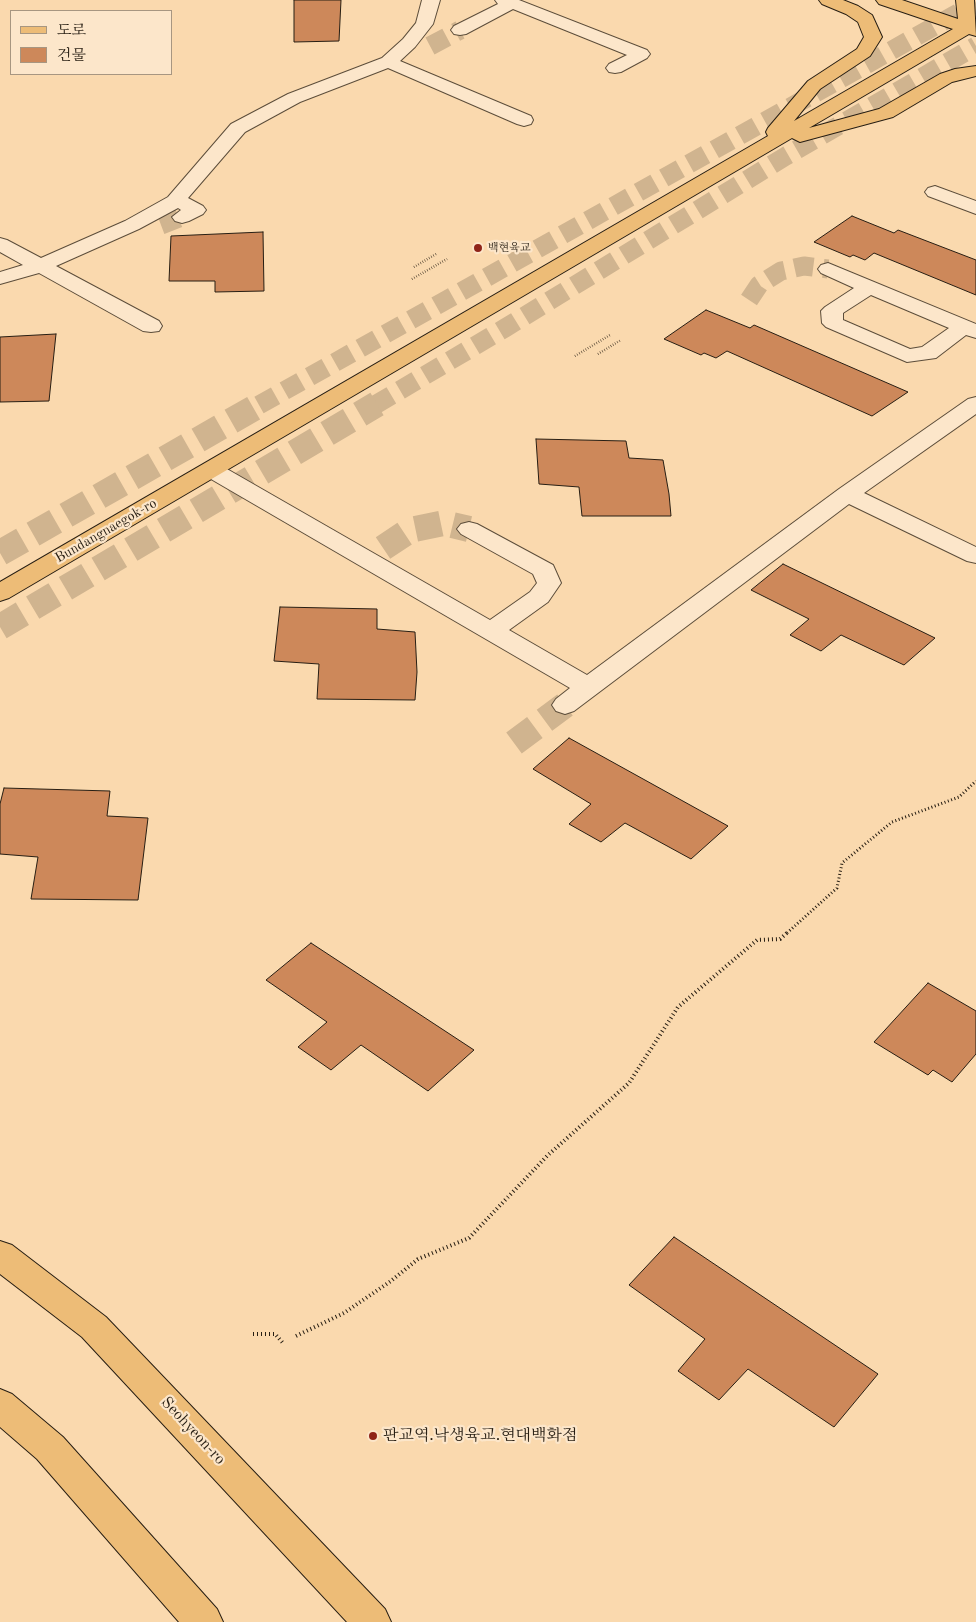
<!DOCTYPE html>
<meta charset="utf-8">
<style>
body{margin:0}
#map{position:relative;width:976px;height:1622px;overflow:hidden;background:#fad9ae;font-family:"Old Standard TT","Noto Serif KR",serif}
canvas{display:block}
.legend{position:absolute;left:10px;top:10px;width:162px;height:65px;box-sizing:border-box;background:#fce6ca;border:1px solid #a79681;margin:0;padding:6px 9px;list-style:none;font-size:15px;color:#271e13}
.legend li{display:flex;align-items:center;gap:10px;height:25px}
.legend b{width:25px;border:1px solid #a79681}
</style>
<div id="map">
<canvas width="976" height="1622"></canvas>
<ul class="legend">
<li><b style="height:6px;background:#edbc77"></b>도로</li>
<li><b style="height:14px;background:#cd885a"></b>건물</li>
</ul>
</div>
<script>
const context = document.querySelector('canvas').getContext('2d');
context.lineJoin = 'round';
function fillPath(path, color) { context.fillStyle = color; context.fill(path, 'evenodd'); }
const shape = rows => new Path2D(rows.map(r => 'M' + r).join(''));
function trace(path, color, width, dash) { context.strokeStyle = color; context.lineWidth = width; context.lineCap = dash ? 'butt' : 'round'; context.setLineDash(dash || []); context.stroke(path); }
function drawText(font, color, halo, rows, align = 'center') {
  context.font = font + ' "Old Standard TT","Noto Serif KR",serif'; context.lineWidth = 4.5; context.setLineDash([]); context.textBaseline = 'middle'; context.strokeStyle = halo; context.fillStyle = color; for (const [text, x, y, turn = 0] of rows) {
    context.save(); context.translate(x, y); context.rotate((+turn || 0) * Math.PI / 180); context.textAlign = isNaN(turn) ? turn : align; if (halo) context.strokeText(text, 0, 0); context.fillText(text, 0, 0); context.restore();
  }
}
const building = shape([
 [294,0,341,0,339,41,294,42,294,0],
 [852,216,894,233,898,230,976,260,976,295,874,253,865,260,853,255,850,257,814,242,852,216],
 [263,232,264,291,215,292,215,281,169,281,171,236,263,232],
 [706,310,750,328,754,325,908,392,872,416,727,351,716,358,704,353,701,355,664,339,706,310],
 [56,334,49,401,0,402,0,337,56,334],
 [536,439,626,441,629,458,663,460,669,494,671,516,582,516,579,487,539,484,536,439],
 [783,564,935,638,904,665,841,635,821,651,790,635,809,619,751,590,783,564],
 [280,607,377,609,377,629,415,632,417,672,415,700,317,699,319,664,274,661,280,607],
 [569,738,728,826,691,859,625,823,601,842,569,824,591,804,533,769,569,738],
 [4,788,110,791,107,816,148,818,138,900,31,899,38,857,0,854,0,804,4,788],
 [311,943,474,1050,428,1091,361,1045,331,1070,298,1047,327,1022,266,980,311,943],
 [928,983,976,1011,976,1054,952,1082,933,1070,928,1075,874,1042,928,983],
 [674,1237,878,1374,834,1427,748,1369,719,1400,678,1371,705,1339,629,1285,674,1237]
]);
fillPath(building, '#cd885a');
trace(building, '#271e13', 1);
trace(shape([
 [430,46,460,30],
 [161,225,182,217],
 [749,300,759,285,781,271,804,266,828,269]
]), '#d0b48f', 19, [19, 10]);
trace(shape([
 [383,548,410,530,444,523,469,529],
 [514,743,565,705]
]), '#d0b48f', 26, [26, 12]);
trace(shape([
 [259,405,976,3],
 [375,405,505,328,786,156,976,46]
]), '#d0b48f', 19, [19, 10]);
trace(shape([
 [0,553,261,404],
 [0,627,377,404]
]), '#d0b48f', 26, [26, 12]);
const minor = shape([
 [422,0,440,0,433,24,415,47,400,61,531,116,533,120,531,124,524,126,517,124,388,68,300,102,245,132,188,198,203,206,206,210,203,214,189,221,182,223,175,221,172,217,181,210,178,208,139,229,56,266,159,321,162,326,159,331,151,332,143,331,39,273,0,284,0,272,23,265,0,252,0,238,7,240,41,258,125,221,168,197,231,124,288,94,382,58,403,39,416,23,422,0],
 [495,0,519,0,647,50,650,54,647,58,621,72,615,73,609,72,606,68,609,64,627,55,513,9,466,34,460,35,454,34,451,30,454,26,498,4,495,0],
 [935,186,976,201,976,214,928,196,925,192,928,188,935,186],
 [828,263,976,324,976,338,966,335,936,358,907,362,826,327,822,323,821,311,825,307,854,288,821,273,818,269,821,265,828,263],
 [871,295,949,328,922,347,910,349,843,320,843,313,871,295],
 [976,397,976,414,864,493,976,547,976,563,967,561,849,504,574,711,565,714,556,711,552,705,556,699,570,688,204,475,200,470,204,465,212,463,220,465,490,620,530,592,537,583,533,574,461,534,457,529,461,524,469,522,477,524,553,565,561,583,548,602,509,630,587,675,839,489,968,399,976,397]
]);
const major = shape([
 [819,0,843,0,858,6,872,15,882,37,870,56,820,89,794,121,953,29,879,4,876,0,902,0,958,19,956,0,974,0,976,36,969,34,809,128,879,109,940,74,955,69,976,66,976,76,952,82,893,117,800,142,792,138,9,598,0,601,0,582,768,136,766,132,768,128,808,81,857,49,864,37,858,22,846,14,822,4,819,0],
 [0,1241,12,1245,106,1317,385,1609,391,1622,347,1622,82,1337,0,1274,0,1241],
 [0,1389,12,1394,63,1437,217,1609,223,1622,179,1622,37,1459,0,1427,0,1389]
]);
trace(minor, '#5c4d3a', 2);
trace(major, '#271e13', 2);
trace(shape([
 [414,267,436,254],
 [412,279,447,259],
 [598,354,621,340],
 [575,356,610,335]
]), '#271e13', 2.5, [0.5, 2]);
trace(shape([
 [787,933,837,888,842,863,892,822,959,797,976,781]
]), '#271e13', 3, [1, 2.5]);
trace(shape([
 [253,1334,275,1334,283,1343],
 [296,1336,344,1313,391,1281,418,1259,469,1238,548,1155,629,1083,678,1007,757,940,780,939,788,932]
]), '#271e13', 4, [1, 3]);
fillPath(minor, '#fce6ca');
fillPath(major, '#edbc77');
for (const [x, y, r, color] of [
 [478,248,5,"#8f2418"],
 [373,1436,5,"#8f2418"]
]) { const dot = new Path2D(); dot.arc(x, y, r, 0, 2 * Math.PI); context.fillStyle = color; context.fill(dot); trace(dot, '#fce6ca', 2); }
drawText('11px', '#271e13', '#fce6ca', [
 ["백현육교",488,248]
], 'left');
drawText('14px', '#271e13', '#fce6ca', [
 ["Bundangnaegok-ro",106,531,-30]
]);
drawText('16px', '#271e13', '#fce6ca', [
 ["Seohyeon-ro",193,1431,47]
]);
drawText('16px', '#271e13', '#fce6ca', [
 ["판교역.낙생육교.현대백화점",383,1436]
], 'left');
</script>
